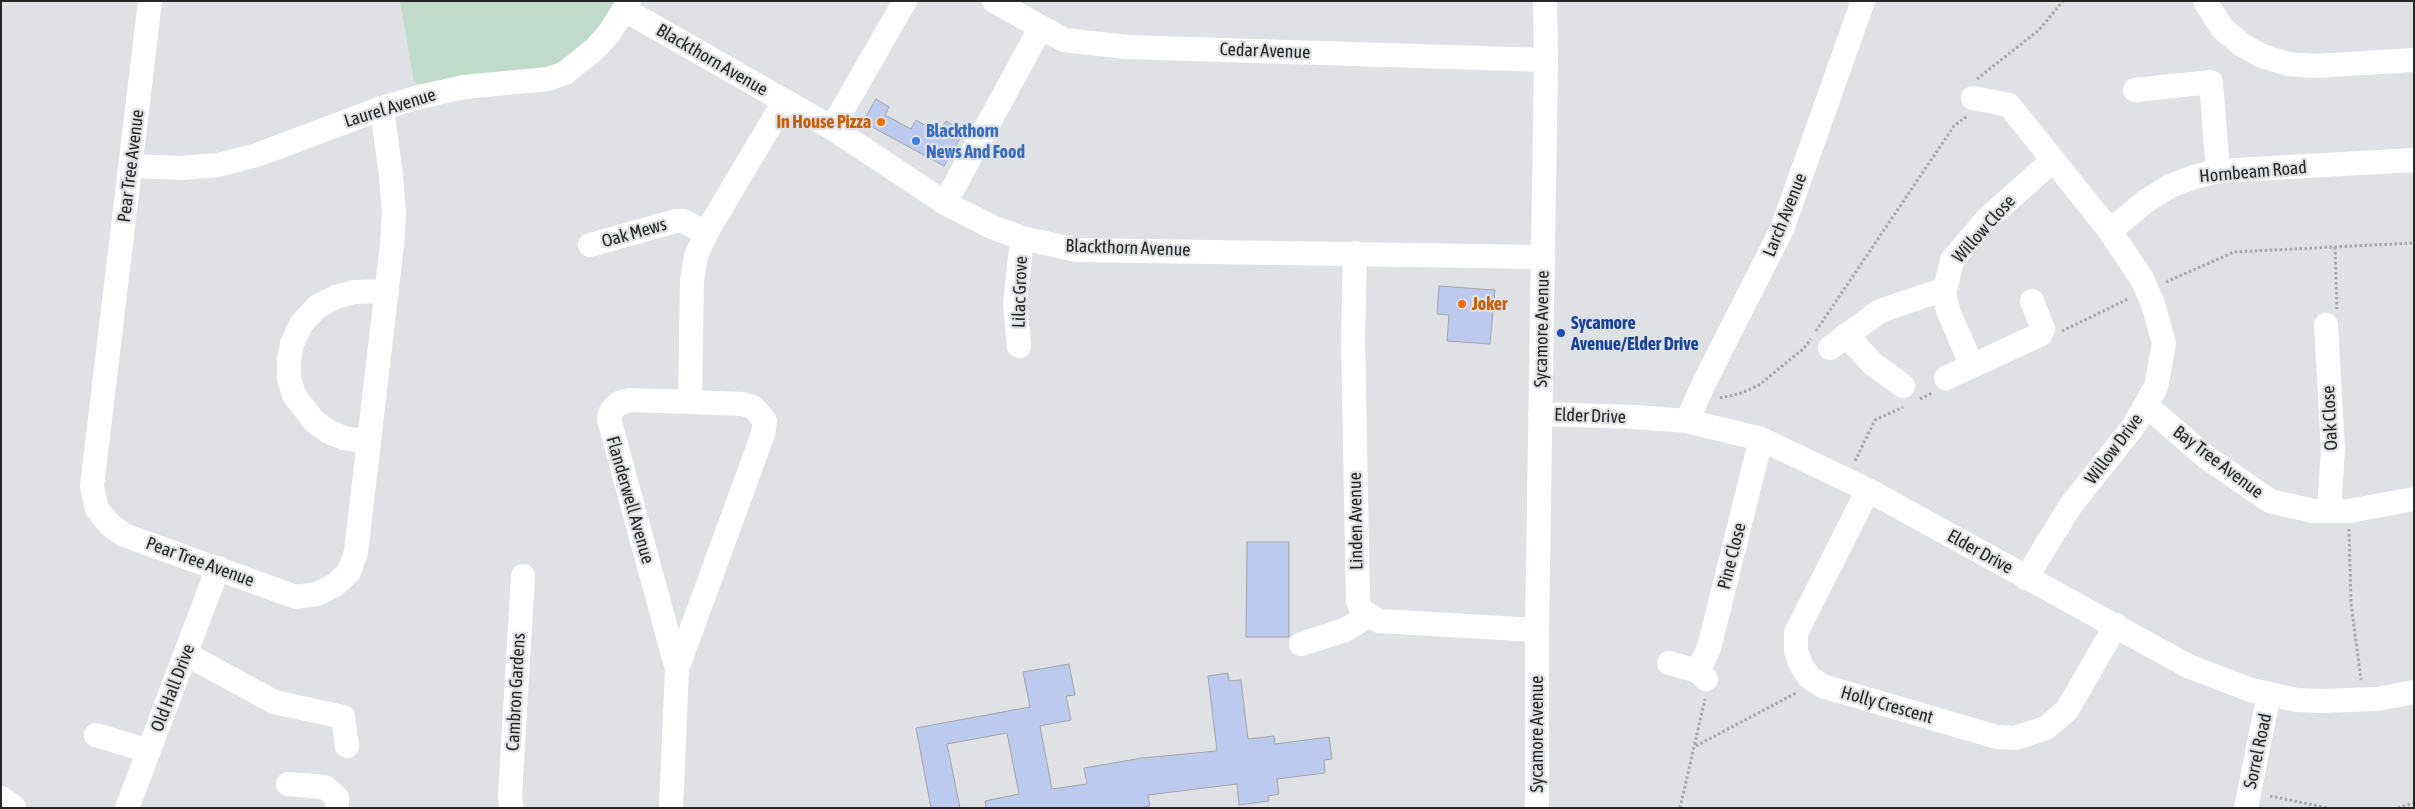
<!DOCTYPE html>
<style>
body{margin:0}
#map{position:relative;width:2415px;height:809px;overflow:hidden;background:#e0e1e4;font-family:"Asap Condensed",sans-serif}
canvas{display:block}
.frame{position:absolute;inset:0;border:2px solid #262627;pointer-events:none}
</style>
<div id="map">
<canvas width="2415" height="809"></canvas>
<div class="frame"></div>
</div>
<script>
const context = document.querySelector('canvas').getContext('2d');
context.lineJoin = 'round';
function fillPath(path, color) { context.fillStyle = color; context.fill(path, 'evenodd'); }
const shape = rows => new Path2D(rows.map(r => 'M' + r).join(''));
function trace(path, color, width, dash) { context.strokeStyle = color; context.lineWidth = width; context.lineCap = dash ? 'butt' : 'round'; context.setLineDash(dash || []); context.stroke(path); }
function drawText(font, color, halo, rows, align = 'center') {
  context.font = font + ' "Asap Condensed",sans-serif'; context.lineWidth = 4.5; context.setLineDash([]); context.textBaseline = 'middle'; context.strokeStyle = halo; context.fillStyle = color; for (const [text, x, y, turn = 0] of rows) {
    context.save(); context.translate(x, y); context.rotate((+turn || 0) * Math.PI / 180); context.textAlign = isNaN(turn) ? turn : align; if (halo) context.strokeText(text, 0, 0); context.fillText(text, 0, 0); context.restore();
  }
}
fillPath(shape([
 [400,1,616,1,591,38,548,70,422,88,414,81]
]), '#c0dacc');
const building = shape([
 [876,99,889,107,885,115,911,129,916,120,938,133,946,121,964,132,944,166,863,122,876,99],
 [1439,286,1495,290,1490,344,1447,341,1449,315,1437,314,1439,286],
 [1247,542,1289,542,1289,637,1246,637,1247,542],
 [1069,664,1075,695,1066,696,1071,720,1040,726,1052,789,1087,784,1084,768,1142,758,1217,751,1208,676,1228,673,1229,681,1241,680,1248,739,1274,736,1275,744,1329,737,1332,759,1324,760,1325,773,1277,779,1279,794,1268,796,1269,801,1239,805,1237,784,1148,795,1150,806,1140,808,986,808,985,801,1019,794,1007,733,947,744,960,808,931,808,916,728,1030,707,1023,672,1069,664]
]);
fillPath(building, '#bdcaef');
trace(building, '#a3a4a7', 1);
trace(shape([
 [1977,79,2039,30,2063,1],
 [2335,247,2337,309],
 [2166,282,2234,252,2414,243],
 [1816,331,1954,126,1967,116],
 [2062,331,2128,299],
 [1720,398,1742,393,1759,385,1803,349,1811,339],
 [1920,399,1932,393],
 [1855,461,1875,420,1903,407],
 [2349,529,2351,603,2361,680],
 [1696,746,1796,693],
 [2270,796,2328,808],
 [1680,808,1705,699],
 [2398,808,2414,803]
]), '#a6a7a9', 3, [2.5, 2.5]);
trace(shape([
 [150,1,92,486,97,509,110,525,124,535,296,597,317,594,335,585,349,572,356,552,392,245,394,213,391,176,382,108],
 [994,1,1064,40,1127,47,1546,60],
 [2205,1,2222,28,2242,45,2262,56,2288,64,2315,66,2414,60],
 [625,10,832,128,945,203,992,227,1022,238,1077,250,1543,257],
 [2135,90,2211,82,2218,171],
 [1973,98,2009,105,2110,231,2142,279,2153,304,2164,343,2156,387,2133,427,2071,505,2026,578],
 [832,128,905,1],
 [131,166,181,168,218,165,257,155,382,108,419,97,464,87,548,79,565,73,596,48,610,32,629,1],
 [945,203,1041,27],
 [2110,231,2146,201,2170,186,2194,177,2218,171,2414,160],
 [590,245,676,221,683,221,706,233],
 [1355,253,1353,337,1358,602,1362,611,1379,621,1537,630],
 [2326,325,2333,450,2329,511],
 [1846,335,1873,364,1903,386],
 [1019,346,1015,304,1022,238],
 [1830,348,1880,311,1945,289],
 [1972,366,1949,313,1944,294,1952,260,1987,219,2052,161],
 [1946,378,2041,334,2043,329,2032,301],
 [2146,405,2206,457,2270,501,2313,511,2349,511,2414,499],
 [1540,414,1635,417,1687,421,1761,439,1868,490,2188,666,2251,690,2297,700,2322,701,2377,699,2414,692],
 [1687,421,1704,383,1782,229,1863,1],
 [369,442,344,438,329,432,314,421,294,395,289,378,289,360,292,344,301,324,318,306,336,297,354,292,387,291],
 [1868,490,1796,633,1796,651,1801,665,1809,677,1822,686,1997,737,2015,738,2046,728,2067,710,2116,625],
 [1301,644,1345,630,1368,616],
 [186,654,274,702,343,717,347,746],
 [1669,663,1698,671,1706,679],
 [677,669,609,419,611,411,619,403,631,400,690,402],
 [1698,671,1709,648,1761,439],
 [96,735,149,751],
 [288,784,325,787,337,798,337,808],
 [127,808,218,568],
 [511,808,510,795,523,576],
 [671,808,677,669,763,434,765,421,753,407,742,404,690,402,692,280,696,256,706,233,784,102],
 [1537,808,1537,630,1546,60,1545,1],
 [2246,808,2269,694]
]), '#fff', 24);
trace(shape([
 [1,800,12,808]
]), '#fff', 28);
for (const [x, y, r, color] of [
 [881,122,5,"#e8710a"],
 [916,141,5,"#3f7fe0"],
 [1462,304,5,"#e8710a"],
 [1561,333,5,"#1a4fb4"]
]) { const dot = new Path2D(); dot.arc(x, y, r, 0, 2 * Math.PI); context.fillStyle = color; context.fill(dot); trace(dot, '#e0e1e4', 2); }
drawText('18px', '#262627', '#e0e1e4', [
 ["Cedar Avenue",1265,51,2],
 ["Blackthorn Avenue",712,60,30],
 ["Laurel Avenue",390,108,-17],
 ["Pear Tree Avenue",131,166,-83],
 ["Hornbeam Road",2253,172,-5],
 ["Larch Avenue",1785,215,-68],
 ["Willow Close",1984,229,-48],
 ["Oak Mews",634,233,-16],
 ["Blackthorn Avenue",1128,248,2],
 ["Lilac Grove",1020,292,-88],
 ["Sycamore Avenue",1542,329,-89],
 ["Elder Drive",1590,416,2],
 ["Oak Close",2330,418,-93],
 ["Willow Drive",2114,449,-53],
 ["Bay Tree Avenue",2218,462,37],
 ["Flanderwell Avenue",630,500,74],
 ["Linden Avenue",1356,521,-91],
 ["Elder Drive",1980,552,29],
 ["Pine Close",1732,556,-76],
 ["Pear Tree Avenue",200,562,20],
 ["Old Hall Drive",173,688,-69],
 ["Cambron Gardens",516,692,-87],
 ["Holly Crescent",1887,705,16],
 ["Sycamore Avenue",1537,734,-90],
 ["Sorrel Road",2258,751,-78]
]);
drawText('bold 18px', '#c56008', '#e0e1e4', [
 ["In House Pizza",871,122],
 ["Joker",1472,304,"left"]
], 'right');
drawText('bold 18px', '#366cbe', '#e0e1e4', [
 ["Blackthorn",926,131],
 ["News And Food",926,152]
], 'left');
drawText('bold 18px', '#164399', '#e0e1e4', [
 ["Sycamore",1571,323],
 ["Avenue/Elder Drive",1571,344]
], 'left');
</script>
